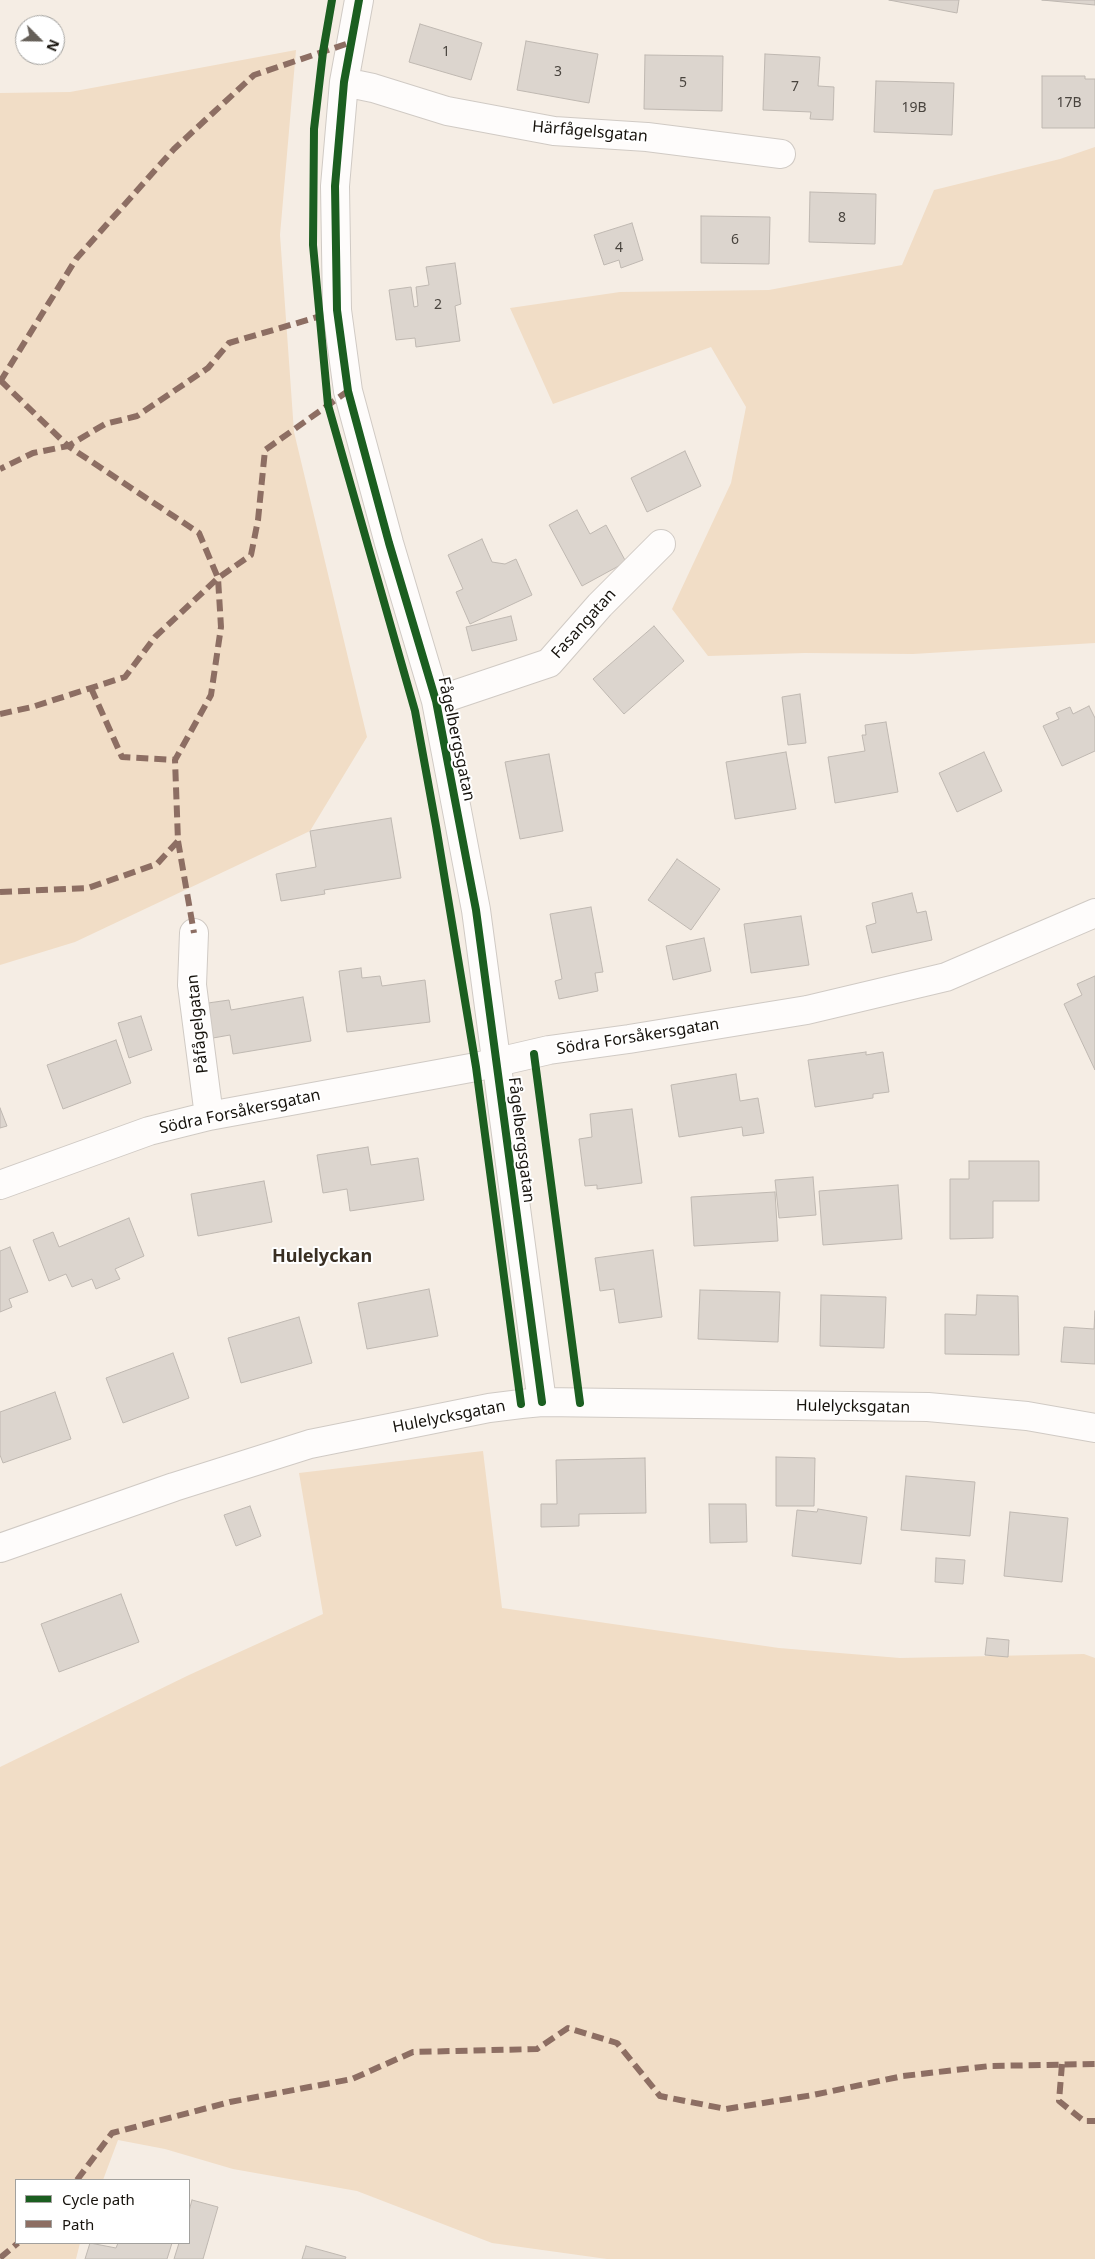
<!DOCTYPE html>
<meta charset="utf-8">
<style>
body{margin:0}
#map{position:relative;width:1095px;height:2259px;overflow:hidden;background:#f5ede4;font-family:"Noto Sans",sans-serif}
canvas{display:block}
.legend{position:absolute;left:15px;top:2179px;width:175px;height:65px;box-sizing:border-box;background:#fff;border:1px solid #a2a19e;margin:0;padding:6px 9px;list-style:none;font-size:15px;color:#17130d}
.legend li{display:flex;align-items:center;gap:10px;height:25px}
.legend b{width:25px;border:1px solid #a2a19e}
.north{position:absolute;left:15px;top:15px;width:50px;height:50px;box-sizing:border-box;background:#fff;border:1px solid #a2a19e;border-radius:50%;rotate:113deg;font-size:14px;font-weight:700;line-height:20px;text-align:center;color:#17130d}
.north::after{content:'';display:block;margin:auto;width:18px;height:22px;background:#655f58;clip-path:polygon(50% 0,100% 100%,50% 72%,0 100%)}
</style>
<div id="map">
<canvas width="1095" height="2259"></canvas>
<ul class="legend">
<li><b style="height:6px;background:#1b5e20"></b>Cycle path</li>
<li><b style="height:6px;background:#8d6e63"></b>Path</li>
</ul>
<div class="north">N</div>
</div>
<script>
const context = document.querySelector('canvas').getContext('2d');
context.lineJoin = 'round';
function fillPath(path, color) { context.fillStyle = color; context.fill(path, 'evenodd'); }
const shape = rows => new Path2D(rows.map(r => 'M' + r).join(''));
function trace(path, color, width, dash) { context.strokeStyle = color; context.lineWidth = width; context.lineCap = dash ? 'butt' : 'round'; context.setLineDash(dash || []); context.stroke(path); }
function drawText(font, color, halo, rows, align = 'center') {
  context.font = font + ' "Noto Sans",sans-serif'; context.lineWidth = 4; context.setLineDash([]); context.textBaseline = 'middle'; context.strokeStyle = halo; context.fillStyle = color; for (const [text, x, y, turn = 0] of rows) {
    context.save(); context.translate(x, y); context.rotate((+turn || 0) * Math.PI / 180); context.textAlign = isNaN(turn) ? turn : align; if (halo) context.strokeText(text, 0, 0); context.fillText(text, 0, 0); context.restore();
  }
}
fillPath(shape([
 [296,50,280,235,294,432,367,737,310,831,75,942,0,965,0,93,70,92],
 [1095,147,1095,643,913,654,805,653,708,656,672,609,731,483,746,407,711,347,553,404,510,308,620,292,769,290,902,265,934,190,1060,159],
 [483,1451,502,1608,779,1648,900,1658,1084,1654,1095,1658,1095,2259,607,2259,492,2243,357,2191,233,2169,165,2149,118,2140,103,2180,16,2180,16,2243,80,2243,76,2259,0,2259,0,1767,189,1675,323,1614,299,1473]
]), '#f1ddc6');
const building = shape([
 [889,0,959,0,957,13,889,0],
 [1042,0,1095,0,1095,5,1042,0],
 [420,24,482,43,471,80,409,62,420,24],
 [526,41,598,54,589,103,517,90,526,41],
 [765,54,820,57,818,86,834,87,833,120,810,119,811,112,763,110,765,54],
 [645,55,723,56,722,111,644,109,645,55],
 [1042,76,1085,76,1085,79,1095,79,1095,128,1042,128,1042,76],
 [876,81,954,83,952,135,874,132,876,81],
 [810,192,876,194,875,244,809,242,810,192],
 [701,216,770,217,769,264,701,263,701,216],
 [632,223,643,260,621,268,619,260,604,265,594,235,632,223],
 [455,263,461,304,455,306,460,341,416,347,415,338,396,340,389,290,411,287,414,307,418,306,416,287,429,285,426,267,455,263],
 [685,451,701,486,647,512,631,478,685,451],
 [577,510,590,534,606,525,626,562,582,586,549,525,577,510],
 [482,539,492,562,505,564,516,559,532,595,470,624,456,592,463,589,448,555,482,539],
 [511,616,517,640,472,651,466,627,511,616],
 [654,626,684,661,624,714,593,679,654,626],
 [800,694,806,743,788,745,782,697,800,694],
 [1089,706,1095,718,1095,751,1062,766,1043,726,1059,719,1056,713,1070,707,1073,714,1089,706],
 [886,722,898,792,835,803,828,757,865,751,862,735,866,735,865,725,886,722],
 [786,752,796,809,735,819,726,762,786,752],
 [984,752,1002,791,957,812,939,773,984,752],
 [549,754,563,831,520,839,505,762,549,754],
 [391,818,401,878,324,890,325,894,281,901,276,874,316,867,310,831,391,818],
 [677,859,720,889,691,930,648,900,677,859],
 [912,893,917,913,926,911,932,940,872,953,866,926,876,923,872,903,912,893],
 [591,907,603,972,595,973,598,991,559,999,555,981,562,979,550,914,591,907],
 [801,916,809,965,751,973,744,924,801,916],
 [704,938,711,971,673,980,666,946,704,938],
 [361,968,362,978,380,976,382,986,425,980,430,1022,347,1032,339,971,361,968],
 [1095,976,1095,1070,1064,1004,1082,995,1077,984,1095,976],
 [303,997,311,1041,233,1054,230,1035,213,1038,208,1003,229,1000,231,1010,303,997],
 [141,1016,152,1050,129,1058,118,1023,141,1016],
 [116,1040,131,1083,63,1109,47,1065,116,1040],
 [866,1052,866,1055,883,1052,889,1092,873,1094,873,1098,815,1107,808,1060,866,1052],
 [736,1074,740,1101,758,1098,764,1133,743,1136,742,1127,679,1137,671,1085,736,1074],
 [0,1108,7,1126,0,1128,0,1108],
 [632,1109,642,1183,597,1189,597,1185,585,1186,579,1139,592,1137,590,1114,632,1109],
 [368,1147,371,1165,418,1158,424,1200,350,1211,347,1189,323,1193,317,1155,368,1147],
 [969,1161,1039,1161,1039,1201,993,1201,993,1238,950,1239,950,1179,969,1179,969,1161],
 [813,1177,816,1215,779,1218,775,1180,813,1177],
 [264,1181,272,1222,198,1236,191,1194,264,1181],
 [898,1185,902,1239,823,1245,819,1191,898,1185],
 [775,1192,778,1241,694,1246,691,1197,775,1192],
 [129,1218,144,1256,115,1269,120,1279,96,1289,92,1279,72,1287,66,1274,49,1281,33,1240,53,1232,59,1247,129,1218],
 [10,1247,28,1292,9,1299,12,1307,0,1312,0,1251,10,1247],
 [653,1250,662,1317,619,1323,614,1289,600,1291,595,1258,653,1250],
 [429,1289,438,1336,367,1349,358,1303,429,1289],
 [700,1290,780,1292,778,1342,698,1339,700,1290],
 [821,1295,886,1297,884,1348,820,1346,821,1295],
 [977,1295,1018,1296,1019,1355,945,1354,945,1314,976,1315,977,1295],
 [1095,1311,1095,1364,1061,1362,1064,1327,1094,1329,1095,1311],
 [299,1317,312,1363,241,1383,228,1338,299,1317],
 [173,1353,189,1398,123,1423,106,1378,173,1353],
 [55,1392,71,1439,3,1463,0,1455,0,1412,55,1392],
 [776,1457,815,1458,814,1506,776,1506,776,1457],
 [645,1458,646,1513,579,1514,579,1526,541,1527,541,1504,557,1504,556,1460,645,1458],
 [906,1476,975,1482,970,1536,901,1530,906,1476],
 [709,1504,746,1504,747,1542,710,1543,709,1504],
 [250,1506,261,1536,236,1546,224,1515,250,1506],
 [818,1509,867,1517,861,1564,792,1556,797,1510,817,1512,818,1509],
 [1010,1512,1068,1518,1062,1582,1004,1576,1010,1512],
 [936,1558,965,1560,963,1584,935,1582,936,1558],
 [121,1594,139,1642,59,1672,41,1624,121,1594],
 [987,1638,1009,1640,1008,1657,985,1655,987,1638],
 [192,2200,218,2207,203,2259,174,2259,179,2243,189,2243,189,2211,192,2200],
 [90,2243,116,2248,118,2243,172,2243,167,2259,85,2259,90,2243],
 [306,2246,346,2257,345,2259,302,2259,306,2246]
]);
fillPath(building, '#dcd5ce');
trace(building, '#bfb8b1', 1);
const street = shape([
 [359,0,344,82,335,186,337,310,348,391,389,543,436,701,476,910,542,1402],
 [344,82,373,88,447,111,554,131,647,137,781,154],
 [436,701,549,663,600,605,661,544],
 [194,933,192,985,209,1116],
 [0,1185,149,1131,209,1116,476,1067,549,1050,629,1039,807,1010,946,977,1095,913],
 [0,1548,174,1487,310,1444,489,1408,521,1404,542,1402,928,1407,1027,1416,1095,1428]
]);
trace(street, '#d0cac4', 30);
trace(street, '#fefcfb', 28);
trace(shape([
 [0,380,68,446,33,453,0,469],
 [0,382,76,259,174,149,254,75,349,43],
 [91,688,122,757,175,760],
 [0,714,32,707,125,677,155,637,218,578,251,555,258,520,265,450,348,391],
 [178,841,194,933],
 [0,892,88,888,157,864,178,841,175,760,211,695,221,627,218,578,199,533,68,446,105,424,137,416,208,368,229,343,321,316],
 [1062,2064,1059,2101,1084,2121,1095,2121],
 [77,2180,112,2133,230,2102,352,2079,413,2052,537,2049,568,2028,617,2043,660,2096,726,2109,813,2095,903,2076,990,2066,1095,2064],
 [0,2258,18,2243]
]), '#8d6e63', 6, [12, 6]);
trace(shape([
 [332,0,323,52,314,129,313,245,328,405,415,711,436,826,476,1067,521,1404],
 [359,0,344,82,335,186,337,310,348,391,389,543,436,701,476,910,542,1402],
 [534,1054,580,1403]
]), '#1b5e20', 8);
drawText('14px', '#49443e', null, [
 ["1",446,52],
 ["3",558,72],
 ["5",683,83],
 ["7",795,87],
 ["17B",1069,103],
 ["19B",914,108],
 ["8",842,218],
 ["6",735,240],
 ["4",619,248],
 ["2",438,305]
]);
drawText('16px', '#17130d', '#fff', [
 ["Härfågelsgatan",590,132,5],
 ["Fasangatan",584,624,-48],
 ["Fågelbergsgatan",456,739,78],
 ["Påfågelgatan",198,1024,-96],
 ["Södra Forsåkersgatan",638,1037,-9],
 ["Södra Forsåkersgatan",240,1112,-12],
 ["Fågelbergsgatan",521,1140,83],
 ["Hulelycksgatan",853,1407,1],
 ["Hulelycksgatan",449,1417,-11]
]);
drawText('bold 18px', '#392f23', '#fff', [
 ["Hulelyckan",322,1257]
]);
</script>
